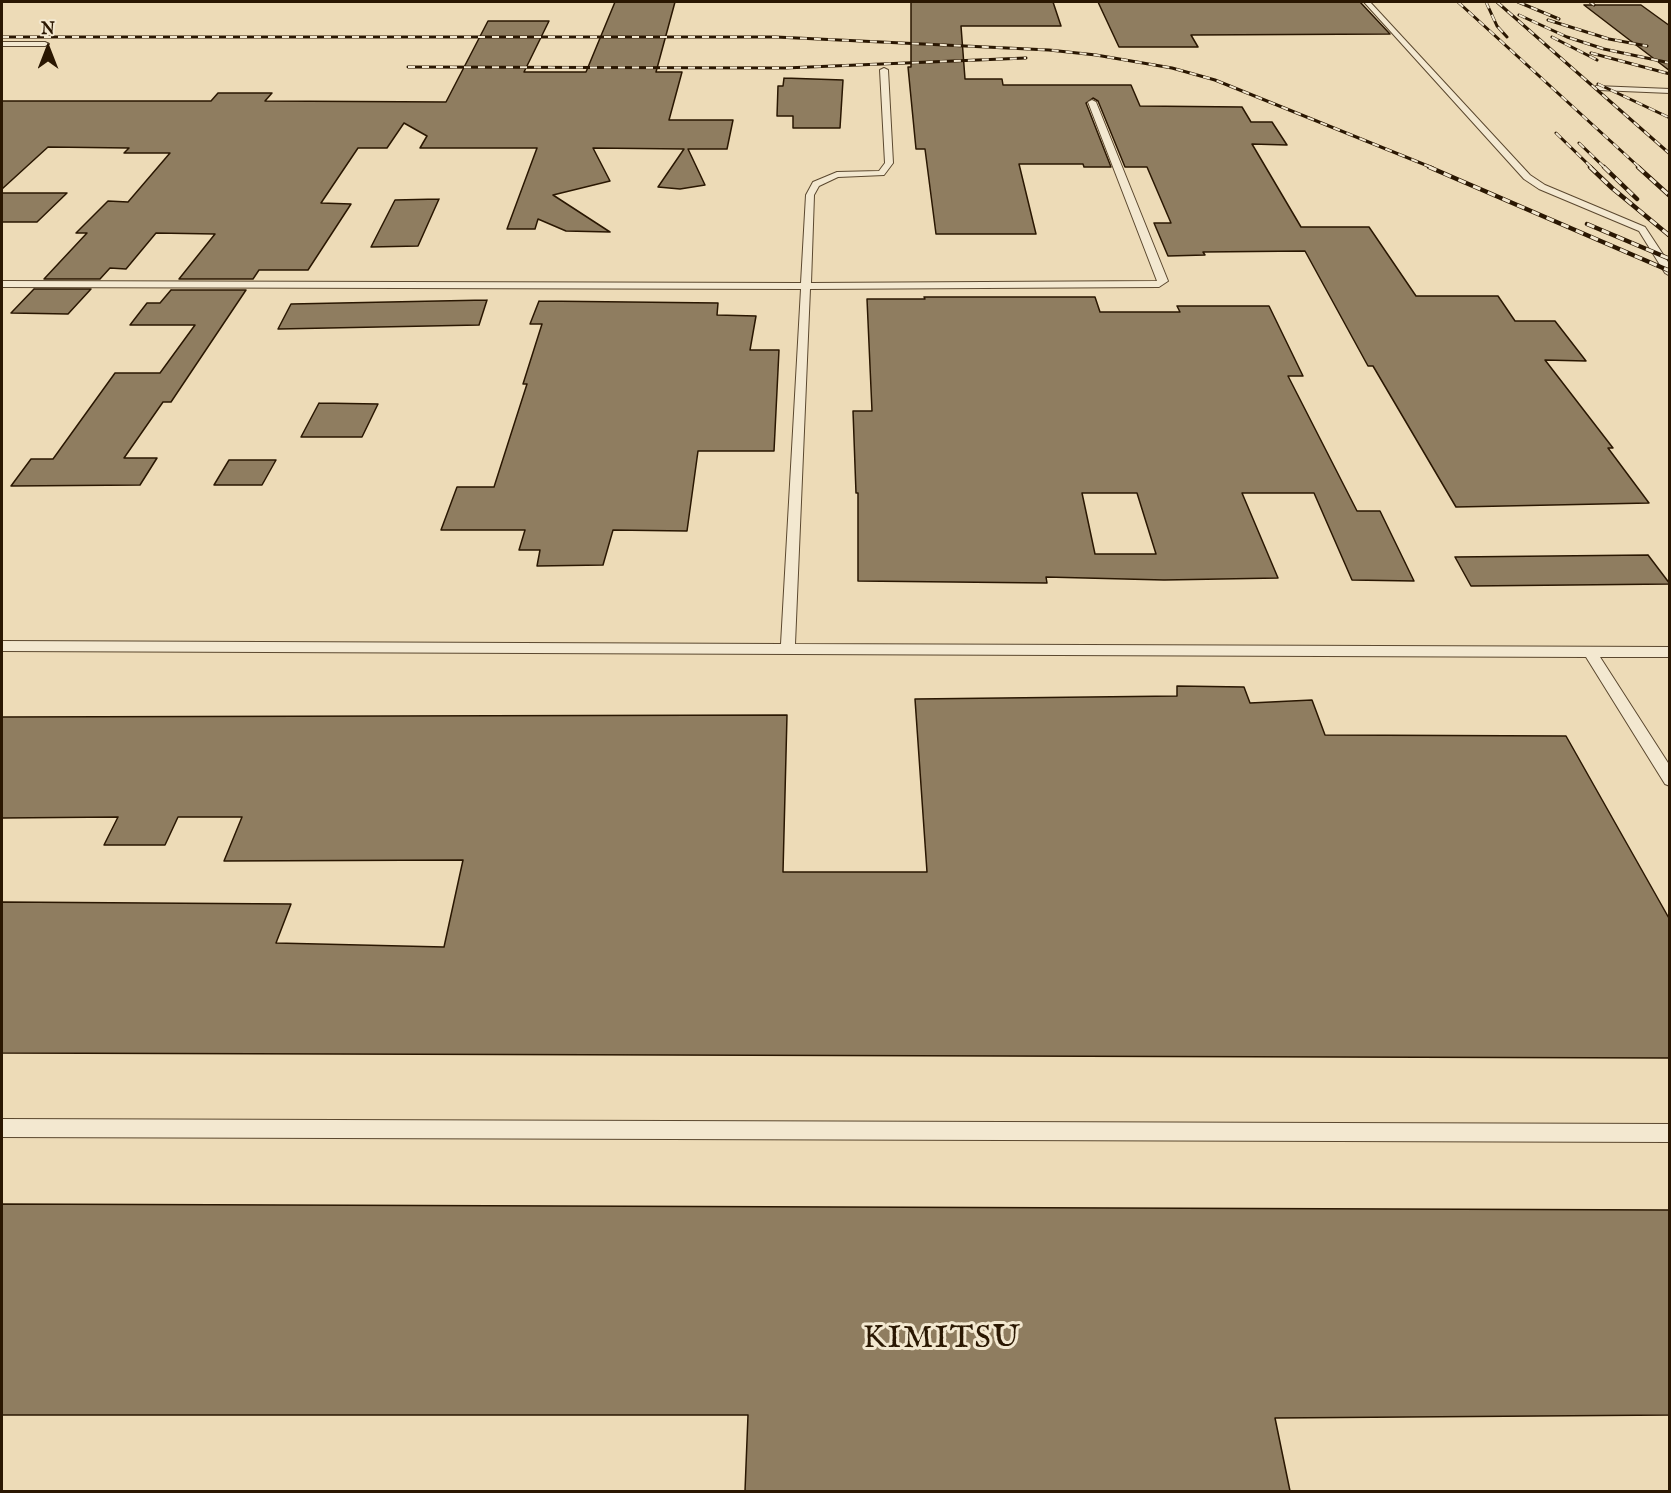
<!DOCTYPE html>
<style>
body{margin:0}
#map{position:relative;width:1671px;height:1493px;overflow:hidden;background:#eddbb7;font-family:"IM FELL English",serif}
canvas{display:block}
.frame{position:absolute;inset:0;border:3px solid #2a1702;pointer-events:none}
.north{position:absolute;left:18px;top:18px;width:60px;height:60px;-webkit-text-stroke:4px #f3e8d0;paint-order:stroke;rotate:0deg;font-size:16px;font-weight:700;line-height:24px;text-align:center;color:#2a1702}
.north::after{content:'';display:block;margin:auto;width:21px;height:27px;background:#2a1702;clip-path:polygon(50% 0,100% 100%,50% 72%,0 100%)}
</style>
<div id="map">
<canvas width="1671" height="1493"></canvas>
<div class="frame"></div>
<div class="north">N</div>
</div>
<script>
const context = document.querySelector('canvas').getContext('2d');
context.lineJoin = 'round';
function fillPath(path, color) { context.fillStyle = color; context.fill(path, 'evenodd'); }
const shape = rows => new Path2D(rows.map(r => 'M' + r).join(''));
function trace(path, color, width, dash) { context.strokeStyle = color; context.lineWidth = width; context.lineCap = dash ? 'butt' : 'round'; context.setLineDash(dash || []); context.stroke(path); }
function drawText(font, color, halo, rows, align = 'center') {
  context.font = font + ' "IM FELL English",serif'; context.lineWidth = 6; context.setLineDash([]); context.textBaseline = 'middle'; context.strokeStyle = halo; context.fillStyle = color; for (const [text, x, y, turn = 0] of rows) {
    context.save(); context.translate(x, y); context.rotate((+turn || 0) * Math.PI / 180); context.textAlign = isNaN(turn) ? turn : align; if (halo) context.strokeText(text, 0, 0); context.fillText(text, 0, 0); context.restore();
  }
}
const building = shape([
 [615,2,675,2,656,72,682,72,669,120,733,120,727,149,688,149,705,185,680,189,658,187,684,149,593,148,610,181,553,195,610,232,566,231,538,219,535,229,507,229,537,148,420,148,427,136,404,123,387,148,358,148,321,203,351,204,308,270,259,270,253,279,179,279,215,234,156,233,126,269,110,268,100,279,44,279,87,233,76,233,108,201,128,202,170,153,124,153,129,148,48,147,2,189,2,101,211,101,218,93,272,93,265,101,446,102,488,21,549,21,524,72,586,72,615,2],
 [911,2,1053,2,1061,26,961,26,965,79,1002,79,1003,85,1131,85,1140,106,1242,107,1251,122,1272,122,1287,145,1252,144,1301,227,1369,227,1416,296,1498,296,1515,321,1555,321,1586,361,1545,360,1613,448,1608,448,1649,503,1456,507,1373,366,1368,366,1305,251,1203,252,1205,255,1168,256,1154,223,1171,223,1147,167,1125,167,1098,101,1093,98,1086,103,1111,167,1084,167,1083,164,1019,164,1036,234,936,234,925,149,916,149,908,67,911,67,911,2],
 [1098,2,1360,2,1390,34,1191,35,1198,47,1119,47,1098,2],
 [1584,5,1641,5,1670,26,1670,71,1584,5],
 [784,78,843,80,840,128,793,128,793,116,777,116,778,86,783,86,784,78],
 [2,193,67,193,37,222,2,222,2,193],
 [439,199,418,246,371,247,395,200,439,199],
 [34,289,91,289,68,314,11,313,34,289],
 [171,290,246,290,171,402,163,402,124,458,157,458,140,485,11,486,31,459,53,459,115,373,160,373,195,325,130,325,147,303,160,303,171,290],
 [924,297,1095,297,1100,312,1180,312,1177,306,1269,306,1303,376,1288,376,1357,511,1380,511,1414,581,1352,580,1314,493,1242,493,1278,578,1164,580,1046,577,1047,583,858,581,858,493,856,493,853,411,872,411,867,299,925,299,924,297],
 [1082,493,1137,493,1156,554,1095,554,1082,493],
 [487,300,479,325,278,329,291,304,487,300],
 [539,301,718,303,717,315,756,316,750,350,779,350,774,451,698,451,687,531,613,530,603,565,537,566,540,550,519,550,525,530,441,530,457,487,494,487,527,384,523,384,542,324,530,324,539,301],
 [319,403,378,404,362,437,301,437,319,403],
 [229,460,276,460,262,485,214,485,229,460],
 [1648,555,1670,584,1471,586,1455,557,1648,555],
 [1177,686,1244,687,1250,703,1312,700,1325,735,1566,736,1670,920,1670,1058,2,1053,2,902,291,904,276,943,444,947,463,860,224,861,242,817,178,817,165,845,104,845,118,817,2,818,2,717,787,715,783,872,927,872,915,699,1177,696,1177,686],
 [2,1204,1670,1210,1670,1415,1275,1418,1290,1491,745,1491,748,1415,2,1415,2,1204]
]);
fillPath(building, '#8f7d60');
trace(building, '#2a1702', 1.5);
const lane = shape([
 [1364,2,1370,2,1530,175,1545,185,1645,227,1670,265,1670,276,1665,273,1639,231,1539,189,1524,179,1364,2],
 [2,42,45,42,49,44,45,46,2,46,2,42],
 [884,68,888,70,893,163,884,175,838,177,819,186,814,195,811,283,1157,281,1088,102,1092,100,1096,102,1168,281,1159,287,810,289,795,644,1670,647,1670,657,1600,657,1670,766,1670,786,1665,784,1586,657,2,651,2,641,781,644,801,289,2,287,2,281,801,283,806,195,813,182,837,172,879,171,885,163,880,70,884,68],
 [1596,86,1670,89,1670,93,1599,90,1595,88,1596,86],
 [2,1119,1670,1124,1670,1142,2,1137,2,1119]
]);
trace(lane, '#5b482f', 2);
fillPath(lane, '#f3e8d0');
const railFar1 = shape([
 [1458,2,1640,168],
 [1486,2,1497,26,1507,37],
 [1497,2,1670,154],
 [1518,2,1559,19],
 [1590,2,1594,5],
 [1519,15,1567,37,1604,49,1670,63],
 [1548,20,1609,39,1647,46],
 [2,37,776,37,1049,50,1096,55,1172,68,1215,80,1433,168],
 [1552,37,1597,60],
 [1591,53,1670,74],
 [408,67,785,68,1026,58],
 [1598,84,1670,118],
 [1556,133,1592,168],
 [1579,143,1605,168]
]);
const rail = shape([
 [1429,167,1670,271],
 [1590,167,1612,188,1670,236],
 [1604,167,1637,199],
 [1638,167,1670,196],
 [1587,224,1670,259]
]);
trace(railFar1, '#2a1702', 3);
trace(rail, '#2a1702', 4.5);
trace(railFar1, '#f3e8d0', 2, [7]);
trace(rail, '#f3e8d0', 3, [8]);
context.letterSpacing = '1.5px';
drawText('32px', '#2a1702', '#f3e8d0', [
 ["KIMITSU",942,1340]
]);
context.letterSpacing = '0px';
</script>
